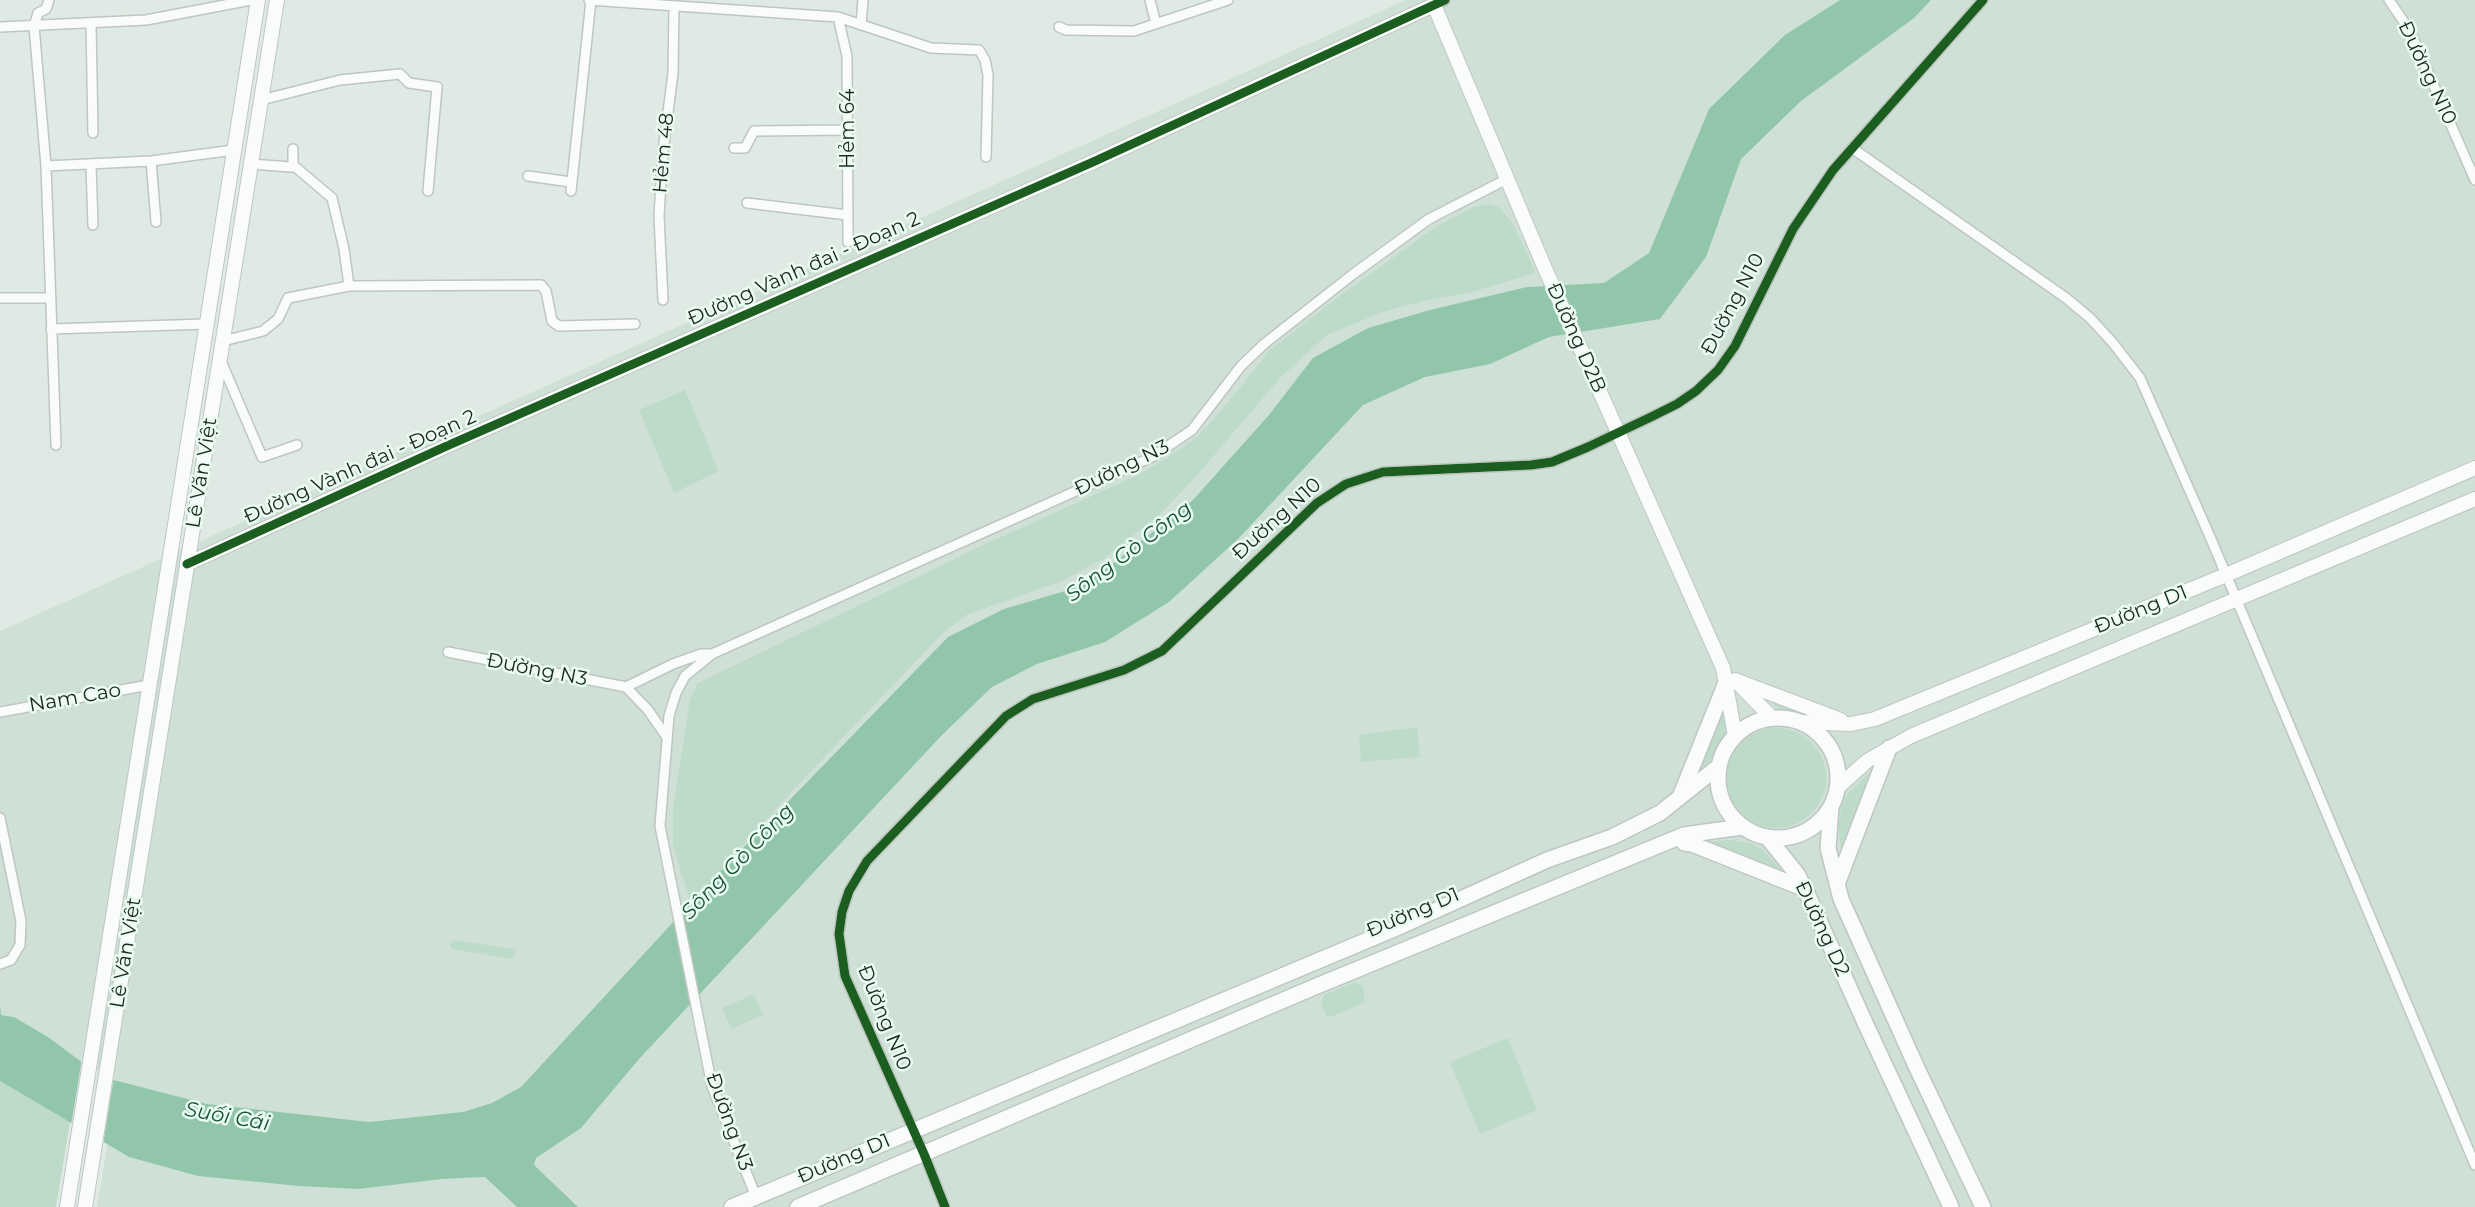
<!DOCTYPE html>
<meta charset="utf-8">
<style>
body{margin:0}
canvas{display:block;background:#e0eae4}
</style>
<canvas width="2475" height="1207"></canvas>
<script>
const context = document.querySelector('canvas').getContext('2d');
context.lineJoin = 'round';
function fillPath(path, color) { context.fillStyle = color; context.fill(path, 'evenodd'); }
const shape = rows => new Path2D(rows.map(r => 'M' + r).join(''));
function trace(path, color, width, dash) { context.strokeStyle = color; context.lineWidth = width; context.lineCap = dash ? 'butt' : 'round'; context.setLineDash(dash || []); context.stroke(path); }
function drawText(font, color, halo, rows, align = 'center') {
  context.font = font + ' Montserrat,sans-serif'; context.lineWidth = 5; context.setLineDash([]); context.textBaseline = 'middle'; context.strokeStyle = halo; context.fillStyle = color; for (const [text, x, y, turn = 0] of rows) {
    context.save(); context.translate(x, y); context.rotate((+turn || 0) * Math.PI / 180); context.textAlign = isNaN(turn) ? turn : align; if (halo) context.strokeText(text, 0, 0); context.fillText(text, 0, 0); context.restore();
  }
}
fillPath(shape([
 [1406,0,2475,0,2475,1207,97,1207,118,1081,102,1077,48,1037,14,1017,0,1015,0,631]
]), '#cfe1d6');
fillPath(shape([
 [1490,204,1499,207,1513,224,1536,273,1472,292,1428,300,1383,312,1327,335,1281,377,1192,481,1160,514,1103,559,1062,581,966,615,944,632,793,790,691,903,673,847,673,809,690,699,698,683,983,545,1138,475,1175,453,1199,435,1221,411,1270,350,1337,298,1437,226,1474,207],
 [685,390,719,471,674,493,639,410],
 [1763,694,1823,717,1787,713,1774,705],
 [1725,695,1728,726,1724,736,1711,759,1693,776],
 [1417,727,1420,757,1361,762,1359,735],
 '1726 778a50 50 0 1 1 100 0a50 50 0 1 1-100 0Z',
 [1874,769,1841,849,1838,826,1842,803,1849,792],
 [1730,840,1751,843,1763,850,1787,876,1704,842],
 [454,940,515,949,516,955,512,959,452,949,450,944],
 [1355,982,1363,986,1365,1002,1331,1017,1327,1016,1321,1004,1324,995],
 [754,994,763,1015,731,1029,722,1008],
 [1508,1038,1537,1110,1480,1134,1450,1062],
 [0,1081,70,1122,56,1207,0,1207]
]), '#bedbca');
fillPath(shape([
 [1840,0,1931,0,1914,18,1801,101,1741,159,1706,257,1660,319,1549,337,1490,364,1425,377,1363,405,1239,538,1169,602,1105,642,1037,664,992,687,942,735,639,1059,581,1128,536,1158,534,1165,578,1207,517,1207,485,1177,441,1179,359,1189,299,1186,198,1176,129,1157,0,1081,0,1006,1,1015,14,1017,48,1037,102,1077,207,1104,369,1122,463,1112,492,1103,521,1087,712,880,948,637,1004,609,1065,591,1110,566,1193,500,1269,415,1313,358,1368,328,1430,310,1527,287,1604,283,1649,253,1709,109,1785,35]
]), '#92c6aa');
fillPath(shape([
 [82,1058,104,1074,114,1077,103,1145,71,1126]
]), '#e0eae4');
const street = shape([
 [49,0,46,9,38,13,34,26,46,166,56,445],
 [589,0,838,17,931,48,979,50,985,60,988,75,986,157],
 [1150,0,1156,24],
 [2389,0,2410,31,2475,180],
 [1434,5,1445,0],
 [838,17,847,56,848,242],
 [91,23,93,133],
 [861,25,863,0],
 [0,27,146,20,251,0],
 [1059,27,1066,30,1134,31,1228,0],
 [261,100,340,80,400,74,409,83,437,87,428,191],
 [734,148,745,148,754,131,848,130],
 [1852,148,2066,298,2090,318,2113,343,2140,378,2211,539,2475,1165],
 [151,161,156,222],
 [251,164,291,167,293,165,293,149],
 [91,165,93,225],
 [293,165,332,198,344,249,349,286],
 [46,166,151,161,234,150],
 [528,176,571,182],
 [571,191,591,0],
 [747,203,847,215],
 [0,298,50,298],
 [663,300,659,216,663,151,673,73,674,6],
 [51,329,206,324],
 [223,341,263,331,278,319,288,298,349,286,541,285,546,291,552,321,559,326,635,324],
 [221,361,262,457,297,445],
 [448,652,626,687,673,664,701,654,712,654],
 [626,687,648,710,666,736],
 [0,712,149,685],
 [0,818,21,921,20,945,11,960,0,964],
 [756,1197,712,1086,660,826,669,716,676,693,685,676,712,654,1152,457,1192,430,1241,366,1264,344,1352,275,1429,219,1507,179],
 [945,1207,924,1154,845,976,839,934,842,912,849,891,867,861,1006,716,1033,699,1124,670,1162,651,1317,503,1346,484,1383,472,1531,465,1552,462,1588,447,1653,416,1677,404,1696,391,1718,370,1735,346,1793,229,1833,170,1983,0]
]);
const secondary = shape([
 [187,564,449,445,1093,162,1434,5,1543,264,1723,668,1735,736],
 [1735,680,1841,720],
 [1738,683,1772,718],
 [1800,722,1851,724,1875,719,2226,575,2475,468],
 [1838,787,1867,761,1911,736,2475,499],
 [67,1207,258,0],
 [85,1207,277,0]
]);
const primary = shape([
 '1718 778a60 60 0 1 1 120 0a60 60 0 1 1-120 0Z',
 [1680,797,1727,680],
 [1831,807,1828,848,1841,899,1916,1066,1983,1207],
 [1768,838,1797,874,1805,889,1866,1025,1951,1207],
 [1684,843,1692,844,1805,889],
 [1837,884,1889,748],
 [732,1207,1401,926,1547,860,1612,837,1660,813,1719,766],
 [798,1207,1312,988,1684,835,1742,827]
]);
trace(street, '#bfc6c1', 12);
trace(secondary, '#bfc6c1', 16);
trace(primary, '#bfc6c1', 18);
trace(street, '#fafcfb', 9);
trace(secondary, '#fafcfb', 14);
trace(primary, '#fafcfb', 15);
trace(shape([
 [187,564,449,445,1093,162,1445,0],
 [945,1207,924,1154,845,976,839,934,842,912,849,891,867,861,1006,716,1033,699,1124,670,1162,651,1317,503,1346,484,1383,472,1531,465,1552,462,1588,447,1653,416,1677,404,1696,391,1718,370,1735,346,1793,229,1833,170,1983,0]
]), '#1b5e20', 9);
drawText('20px', '#1f2622', '#e9fcf1', [
 ["Đường N10",2427,73,65],
 ["Hẻm 64",848,129,-90],
 ["Hẻm 48",664,153,-85],
 ["Đường Vành đai - Đoạn 2",804,269,-24],
 ["Đường N10",1733,304,-62],
 ["Đường D2B",1576,338,66],
 ["Đường Vành đai - Đoạn 2",360,467,-24],
 ["Đường N3",1122,468,-26],
 ["Lê Văn Việt",202,473,-81],
 ["Đường N10",1277,519,-42],
 ["Đường D1",2141,610,-22],
 ["Đường N3",537,670,11],
 ["Nam Cao",75,698,-10],
 ["Đường D1",1413,913,-23],
 ["Đường D2",1822,929,65],
 ["Lê Văn Việt",126,953,-81],
 ["Đường N10",884,1018,68],
 ["Đường N3",729,1122,70],
 ["Đường D1",844,1159,-23]
]);
drawText('italic 21px', '#1a5137', '#e9fcf1', [
 ["Sông Gò Công",1129,552,-37],
 ["Sông Gò Công",738,862,-46],
 ["Suối Cái",227,1117,10]
]);
</script>
